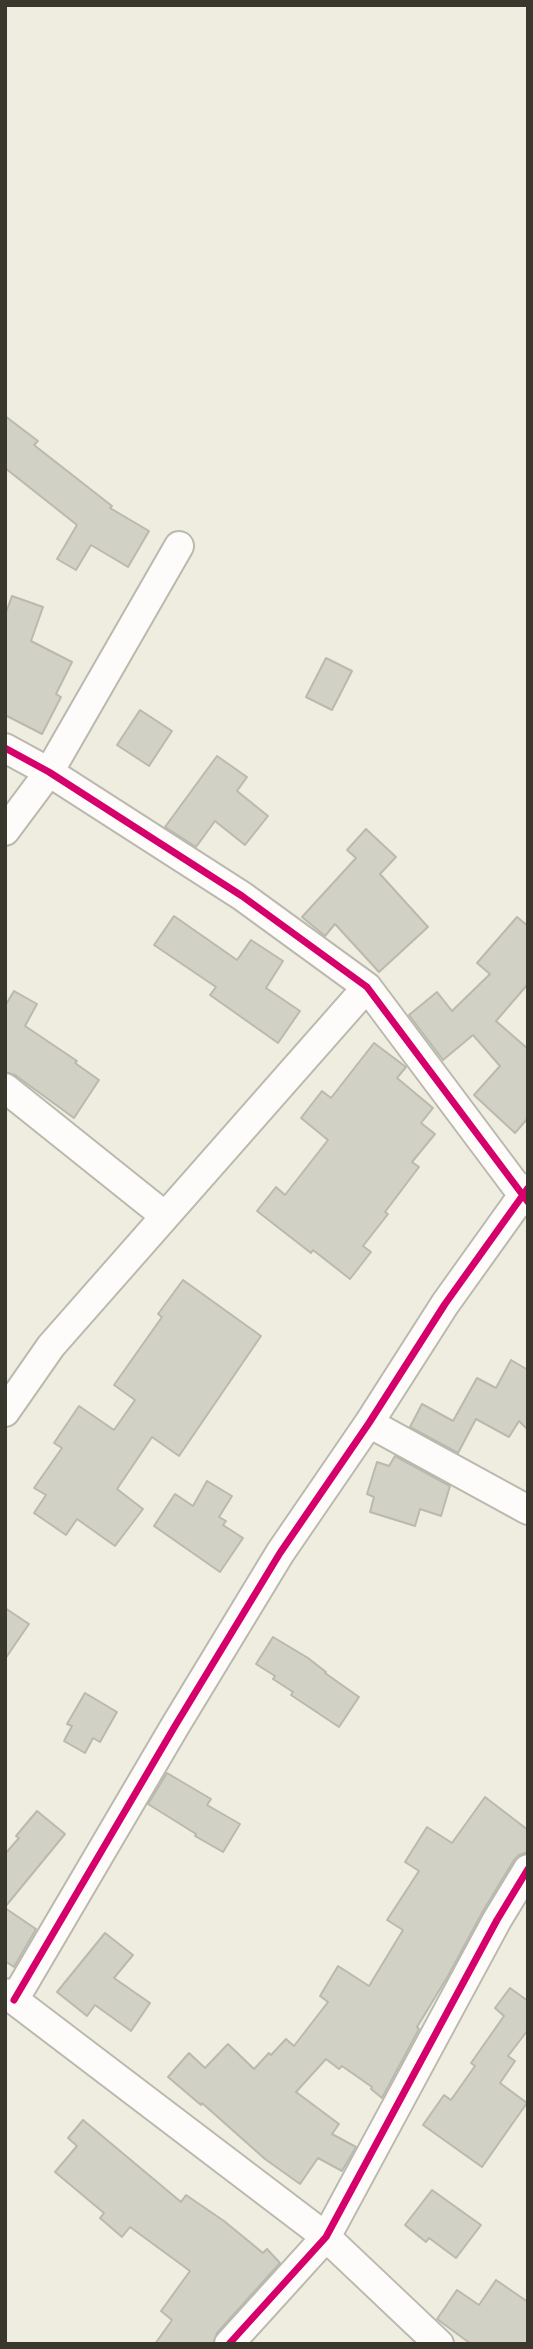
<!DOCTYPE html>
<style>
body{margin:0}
#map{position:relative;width:533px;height:2349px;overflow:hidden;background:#efeddf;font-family:"Roboto Serif",serif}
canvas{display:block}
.frame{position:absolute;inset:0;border:7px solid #39382d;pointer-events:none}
</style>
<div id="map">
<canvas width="533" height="2349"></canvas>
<div class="frame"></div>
</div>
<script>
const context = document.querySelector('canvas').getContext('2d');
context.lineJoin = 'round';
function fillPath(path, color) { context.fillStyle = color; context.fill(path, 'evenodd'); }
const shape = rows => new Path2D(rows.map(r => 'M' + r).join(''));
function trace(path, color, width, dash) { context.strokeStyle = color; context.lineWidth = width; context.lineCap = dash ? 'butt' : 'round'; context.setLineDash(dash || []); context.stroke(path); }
const building = shape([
 [5,416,38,441,34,445,112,506,110,508,149,531,128,567,91,545,76,570,57,559,77,525,5,468,5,416],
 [12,596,43,607,31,641,72,662,56,694,61,697,42,734,5,715,5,615,12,596],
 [326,658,352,671,332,710,306,697,326,658],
 [140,710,172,731,149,766,117,745,140,710],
 [217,756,247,777,237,791,268,816,245,845,215,821,196,847,165,827,217,756],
 [366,829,396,857,380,874,428,927,379,972,335,924,325,936,302,917,356,858,347,850,366,829],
 [174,916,237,960,251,940,283,961,266,988,300,1011,278,1043,210,995,216,987,154,945,174,916],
 [517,917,528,926,528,984,496,1021,528,1049,528,1118,515,1133,474,1095,500,1066,473,1035,443,1060,409,1015,437,992,452,1011,490,974,477,963,517,917],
 [14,991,37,1004,25,1026,77,1061,75,1063,99,1080,74,1118,15,1075,5,1072,5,1006,14,991],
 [374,1043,406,1067,397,1078,433,1108,421,1123,435,1134,412,1162,419,1167,385,1212,388,1214,363,1246,371,1252,350,1279,313,1250,311,1253,257,1211,276,1187,285,1195,328,1140,301,1118,322,1091,331,1098,374,1043],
 [183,1280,261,1336,179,1456,152,1437,117,1489,143,1509,115,1546,77,1519,66,1535,34,1513,46,1495,34,1488,62,1448,54,1443,79,1406,114,1430,135,1400,114,1385,162,1317,158,1314,183,1280],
 [511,1360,528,1370,528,1430,519,1421,509,1437,476,1419,458,1453,410,1427,422,1404,453,1421,477,1378,496,1388,511,1360],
 [395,1456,450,1486,441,1516,420,1509,415,1526,370,1512,374,1497,367,1494,377,1462,389,1466,395,1456],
 [207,1481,232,1496,219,1517,226,1521,223,1525,243,1538,220,1572,154,1526,175,1494,193,1506,207,1481],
 [5,1608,29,1624,5,1659,5,1608],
 [273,1637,308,1658,326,1672,325,1673,359,1697,339,1727,291,1695,293,1692,273,1679,275,1676,256,1664,273,1637],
 [85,1693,117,1712,100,1742,93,1738,85,1753,64,1741,72,1726,67,1724,85,1693],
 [167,1773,211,1799,207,1805,240,1824,223,1852,195,1836,196,1834,148,1804,167,1773],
 [485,1797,528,1830,528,1852,519,1855,514,1860,483,1911,448,1976,417,2027,419,2029,382,2098,371,2089,372,2087,342,2066,339,2069,326,2059,296,2092,339,2124,332,2134,356,2147,342,2171,318,2158,300,2184,265,2159,202,2103,201,2105,168,2077,189,2053,205,2068,228,2044,254,2069,269,2053,271,2055,286,2039,294,2046,328,2002,320,1996,338,1966,369,1986,403,1930,387,1920,419,1871,405,1862,427,1827,452,1843,485,1797],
 [37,1811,65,1834,5,1907,5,1854,19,1838,16,1836,37,1811],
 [5,1908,36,1929,14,1967,5,1961,5,1908],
 [105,1933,133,1955,114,1978,150,2003,131,2031,95,2005,87,2016,57,1992,105,1933],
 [510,1988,528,2001,528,2030,508,2056,515,2061,500,2083,527,2103,482,2167,423,2125,444,2095,451,2100,475,2066,471,2063,504,2016,495,2008,510,1988],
 [83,2120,181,2202,186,2195,224,2221,263,2253,267,2249,280,2263,217,2333,213,2344,155,2344,172,2320,161,2311,190,2271,130,2227,122,2237,100,2218,104,2213,55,2172,77,2146,68,2138,83,2120],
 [432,2190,481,2225,456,2258,429,2238,426,2242,405,2225,432,2190],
 [496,2280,528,2302,528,2344,471,2344,437,2319,457,2290,479,2305,496,2280]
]);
fillPath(building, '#d2d1c5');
trace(building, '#bbb9ae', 2);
const minor = shape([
 [5,748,49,772,242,896,367,987,528,1202],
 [5,831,49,772,179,546],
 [5,1088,165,1216],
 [5,1412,51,1346,367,987],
 [369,1423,528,1510],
 [5,1993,326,2237,439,2344],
 [14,2000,175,1726,280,1553,369,1423,445,1304,528,1188],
 [229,2344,326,2237,497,1920,528,1869]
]);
trace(minor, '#bab9ae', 32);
trace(minor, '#fdfcfa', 28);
trace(shape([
 [5,748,49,772,242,896,367,987,528,1202],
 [14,2000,175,1726,280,1553,369,1423,445,1304,528,1188],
 [229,2344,326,2237,497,1920,528,1869]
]), '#d6006c', 7);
</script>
